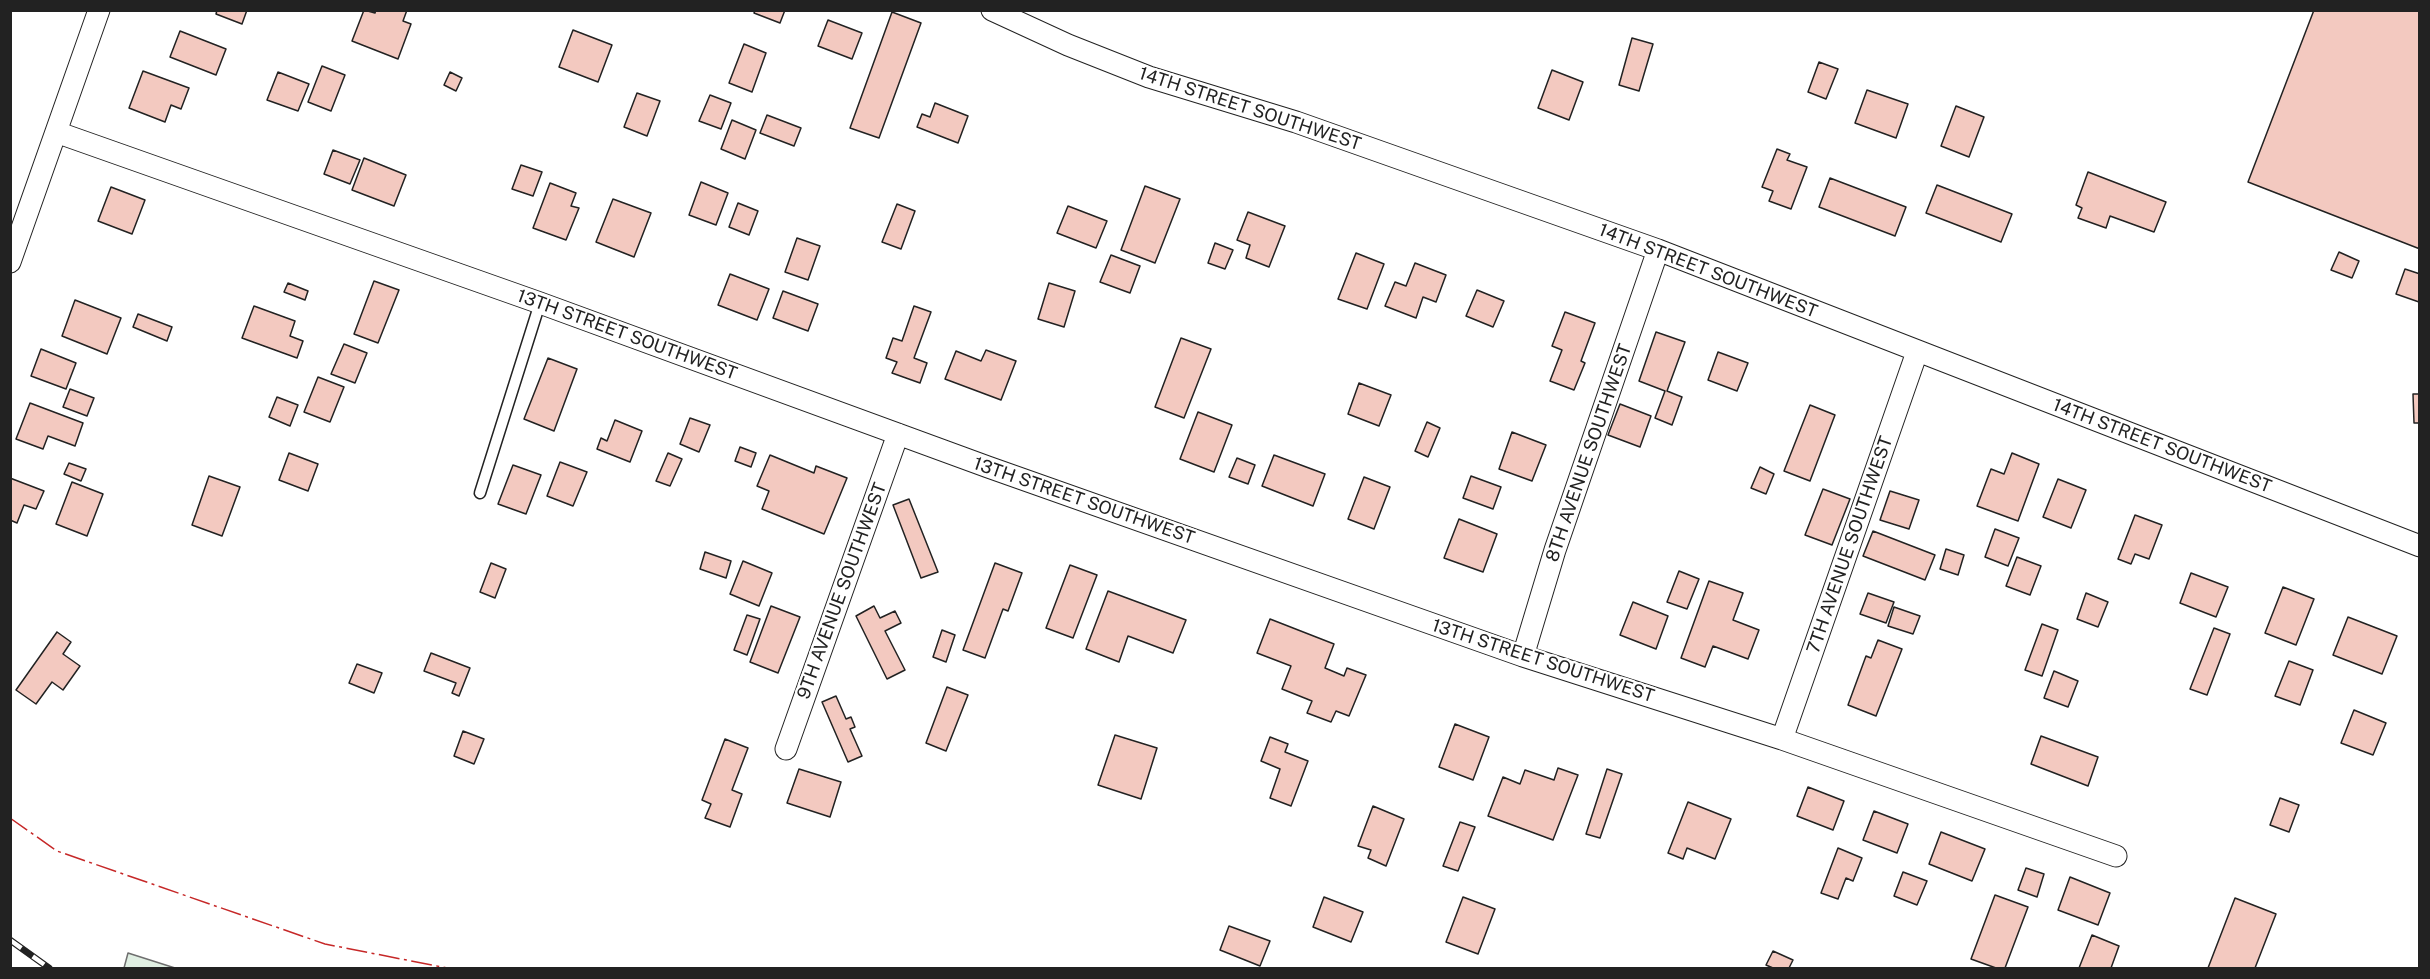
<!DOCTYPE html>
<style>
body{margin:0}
#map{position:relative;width:2430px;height:979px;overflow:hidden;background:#fff;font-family:"Public Sans",sans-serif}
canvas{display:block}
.frame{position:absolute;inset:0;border:12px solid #222;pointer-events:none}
</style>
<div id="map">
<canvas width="2430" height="979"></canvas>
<div class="frame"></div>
</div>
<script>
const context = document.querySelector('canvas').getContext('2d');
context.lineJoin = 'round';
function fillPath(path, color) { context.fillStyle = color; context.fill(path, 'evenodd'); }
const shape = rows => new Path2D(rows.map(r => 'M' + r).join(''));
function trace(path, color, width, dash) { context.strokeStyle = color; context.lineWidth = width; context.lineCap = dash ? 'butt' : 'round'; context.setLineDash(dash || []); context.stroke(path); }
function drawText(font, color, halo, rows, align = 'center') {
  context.font = font + ' "Public Sans",sans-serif'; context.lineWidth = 4.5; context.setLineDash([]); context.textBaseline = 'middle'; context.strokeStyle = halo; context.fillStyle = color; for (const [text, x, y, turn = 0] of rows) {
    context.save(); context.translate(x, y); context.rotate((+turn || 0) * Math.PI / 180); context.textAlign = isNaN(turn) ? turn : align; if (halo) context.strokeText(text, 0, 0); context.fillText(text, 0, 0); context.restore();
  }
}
const green = shape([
 [128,953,175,968,124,968,128,953]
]);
fillPath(green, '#e0efe3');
trace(green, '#6f6f6f', 1.5);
const building = shape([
 [217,10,247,10,242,24,216,14,217,10],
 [364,10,375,13,376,10,407,10,403,21,411,24,398,59,352,41,364,10],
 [755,10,785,10,780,23,754,13,755,10],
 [2314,10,2420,10,2420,249,2248,182,2314,10],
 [892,12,921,23,879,138,850,128,892,12],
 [828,20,862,33,852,59,818,46,828,20],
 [573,30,612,45,598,82,559,67,573,30],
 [180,31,226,49,216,75,170,57,180,31],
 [1632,38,1653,44,1639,91,1619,85,1632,38],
 [744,44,766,53,752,92,729,83,744,44],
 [1819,62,1838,69,1826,99,1808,92,1819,62],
 [322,66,345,75,331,111,308,102,322,66],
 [1552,70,1583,82,1569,120,1538,108,1552,70],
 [143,71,189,88,181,109,171,105,165,122,129,108,143,71],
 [278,72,309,84,298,111,267,100,278,72],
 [450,72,462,78,456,91,444,85,450,72],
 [1867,90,1908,104,1896,138,1855,123,1867,90],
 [637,93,660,101,647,136,624,127,637,93],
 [710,95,731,103,721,129,699,121,710,95],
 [935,103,968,116,958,143,917,127,922,114,930,117,935,103],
 [1956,106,1984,117,1969,157,1941,146,1956,106],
 [767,115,801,128,794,146,760,133,767,115],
 [732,120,756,130,745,159,721,149,732,120],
 [1777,149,1790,154,1787,160,1807,167,1791,209,1769,201,1773,191,1762,187,1777,149],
 [333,150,360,160,350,184,324,174,333,150],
 [364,158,406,175,394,206,352,190,364,158],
 [521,165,542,172,533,196,512,189,521,165],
 [2088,172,2166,202,2154,232,2110,216,2106,228,2078,218,2082,208,2076,205,2088,172],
 [1830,178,1906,207,1895,236,1819,207,1830,178],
 [701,182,728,193,716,225,689,215,701,182],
 [550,183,576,193,571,206,579,208,566,240,533,228,550,183],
 [1937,185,2012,214,2001,242,1926,213,1937,185],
 [1145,186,1180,199,1155,263,1121,250,1145,186],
 [111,187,145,200,132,234,98,221,111,187],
 [613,199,651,213,634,257,596,242,613,199],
 [738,203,758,211,749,235,729,227,738,203],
 [897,204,915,211,901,249,882,242,897,204],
 [1068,206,1107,221,1096,248,1057,233,1068,206],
 [1248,212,1285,226,1269,267,1246,258,1250,245,1237,240,1248,212],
 [797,238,820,246,808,280,785,272,797,238],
 [1215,243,1233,250,1225,269,1208,263,1215,243],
 [2339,252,2359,261,2352,278,2331,270,2339,252],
 [1356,253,1384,264,1367,309,1338,299,1356,253],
 [1111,255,1140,266,1130,293,1100,282,1111,255],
 [1415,263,1446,275,1436,302,1423,297,1416,318,1385,306,1395,282,1406,286,1415,263],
 [2405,269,2420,274,2419,302,2396,294,2405,269],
 [730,274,769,289,757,320,718,305,730,274],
 [374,281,399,290,378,343,354,334,374,281],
 [288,283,308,291,305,300,284,292,288,283],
 [1049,283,1075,291,1064,327,1038,319,1049,283],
 [1477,290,1504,301,1493,327,1466,316,1477,290],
 [783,291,818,304,808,331,773,318,783,291],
 [75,300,121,318,107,354,62,336,75,300],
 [254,306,295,321,290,336,303,341,297,358,242,338,254,306],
 [914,306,931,312,914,358,927,363,920,383,892,373,897,362,886,358,893,338,902,341,914,306],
 [1565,312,1595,323,1581,361,1585,363,1574,390,1550,381,1562,350,1552,346,1565,312],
 [138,314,172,327,167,341,133,327,138,314],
 [1656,332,1685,342,1667,391,1682,397,1672,425,1655,418,1665,391,1639,381,1656,332],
 [1181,338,1211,349,1184,418,1155,407,1181,338],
 [344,344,367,353,355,383,331,374,344,344],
 [41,349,76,363,66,389,31,376,41,349],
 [986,350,1016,361,1001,400,945,379,956,351,981,361,986,350],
 [1718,352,1748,363,1737,391,1708,380,1718,352],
 [548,358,577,369,554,431,524,419,548,358],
 [318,377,344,387,330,422,304,412,318,377],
 [1359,383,1391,395,1379,426,1348,414,1359,383],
 [70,389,94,398,87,416,63,407,70,389],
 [2413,394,2420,394,2420,423,2414,423,2413,394],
 [277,397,298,405,290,426,269,417,277,397],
 [30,403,83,423,75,446,48,436,43,449,16,439,30,403],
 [1620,404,1651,416,1640,447,1608,435,1620,404],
 [1810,405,1835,415,1810,481,1784,471,1810,405],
 [1198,412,1232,425,1214,472,1180,459,1198,412],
 [690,418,710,425,699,452,680,444,690,418],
 [615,420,642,431,630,462,597,449,601,438,607,441,615,420],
 [1427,422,1440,428,1428,457,1415,451,1427,422],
 [1512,432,1546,445,1532,481,1499,469,1512,432],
 [740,447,756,453,751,467,735,461,740,447],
 [289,453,318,464,308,491,279,480,289,453],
 [668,453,682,459,670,486,656,481,668,453],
 [2012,453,2039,464,2018,521,1977,506,1991,469,2004,474,2012,453],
 [770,455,814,473,816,466,847,478,824,534,762,509,769,491,757,486,770,455],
 [1274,455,1325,474,1313,506,1262,486,1274,455],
 [1237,458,1255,465,1248,484,1229,477,1237,458],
 [560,462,587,472,573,506,547,496,560,462],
 [69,463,86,469,81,481,64,474,69,463],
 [513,465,541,475,526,514,498,504,513,465],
 [1760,467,1774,474,1766,494,1751,488,1760,467],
 [209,476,240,487,222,536,192,525,209,476],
 [1471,476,1501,487,1493,509,1463,498,1471,476],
 [1364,477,1390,487,1374,529,1348,519,1364,477],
 [10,478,44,491,36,509,24,505,17,523,10,520,10,478],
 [2058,479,2086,490,2071,528,2043,517,2058,479],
 [72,482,103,494,87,536,56,524,72,482],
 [1823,489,1850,499,1832,545,1805,535,1823,489],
 [1890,491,1919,500,1909,529,1880,520,1890,491],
 [909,499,938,572,921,578,893,505,909,499],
 [2135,515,2162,525,2149,559,2135,554,2131,564,2118,559,2135,515],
 [1459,519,1497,534,1483,572,1444,558,1459,519],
 [1995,529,2019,538,2008,566,1985,557,1995,529],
 [1873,531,1935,555,1925,580,1863,556,1873,531],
 [1946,549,1964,555,1958,575,1940,569,1946,549],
 [705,552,731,561,726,578,700,569,705,552],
 [2017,557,2041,566,2030,595,2006,586,2017,557],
 [743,561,772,573,759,606,730,594,743,561],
 [491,563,506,569,495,598,480,592,491,563],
 [995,563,1022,573,1008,611,1003,609,985,658,963,650,995,563],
 [1070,565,1097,575,1073,638,1046,628,1070,565],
 [1679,571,1699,579,1687,609,1667,602,1679,571],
 [2191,573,2228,587,2216,617,2180,603,2191,573],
 [1709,581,1743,593,1733,620,1759,630,1748,659,1713,646,1705,667,1681,658,1709,581],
 [2283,587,2314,599,2296,645,2265,633,2283,587],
 [1108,591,1186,620,1173,653,1128,636,1119,662,1086,649,1108,591],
 [1868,593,1894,602,1886,623,1860,614,1868,593],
 [2086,593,2108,602,2098,627,2077,619,2086,593],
 [1633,602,1668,616,1656,649,1620,635,1633,602],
 [771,606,800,617,778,673,750,662,771,606],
 [874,606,880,618,895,611,901,623,885,631,905,670,887,679,856,616,874,606],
 [1894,607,1920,616,1913,634,1888,626,1894,607],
 [747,615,760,619,747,655,734,650,747,615],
 [2348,617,2397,636,2382,674,2333,655,2348,617],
 [1270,619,1334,644,1325,668,1344,676,1347,668,1366,675,1349,716,1336,711,1331,722,1307,713,1312,701,1282,689,1291,666,1257,653,1270,619],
 [2042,624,2058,630,2042,676,2025,670,2042,624],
 [2214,628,2230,634,2207,695,2190,689,2214,628],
 [942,630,955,635,946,662,933,657,942,630],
 [57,632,71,642,63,654,80,666,63,690,52,682,36,704,16,690,57,632],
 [1878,640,1902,649,1876,716,1848,705,1866,656,1871,658,1878,640],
 [431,653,470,668,459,696,452,693,456,683,424,671,431,653],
 [2289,661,2313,670,2300,705,2275,696,2289,661],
 [357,664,382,673,374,693,349,683,357,664],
 [2054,671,2078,681,2068,707,2044,698,2054,671],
 [947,687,968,695,946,751,926,743,947,687],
 [836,696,846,719,851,717,855,727,850,729,862,756,848,762,822,702,836,696],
 [2354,710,2386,723,2373,755,2341,743,2354,710],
 [1455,724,1489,737,1473,780,1439,767,1455,724],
 [463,731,484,739,474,764,454,756,463,731],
 [1115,735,1157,748,1141,799,1098,785,1115,735],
 [2041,736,2098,757,2088,786,2031,764,2041,736],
 [1270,737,1288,744,1285,752,1308,761,1291,806,1270,798,1280,769,1261,761,1270,737],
 [725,739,748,748,732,790,742,794,730,827,705,818,711,804,702,800,725,739],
 [1558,768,1578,775,1553,840,1488,816,1503,777,1520,784,1525,770,1554,780,1558,768],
 [799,769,841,782,830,817,787,803,799,769],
 [1607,769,1622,774,1600,838,1586,834,1607,769],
 [1808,787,1844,801,1833,830,1797,816,1808,787],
 [2280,798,2299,805,2289,832,2270,825,2280,798],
 [1688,802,1731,819,1715,859,1687,848,1683,859,1668,853,1688,802],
 [1373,806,1404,819,1386,866,1368,858,1371,850,1358,846,1373,806],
 [1874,811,1908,824,1897,853,1863,840,1874,811],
 [1460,822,1475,827,1458,871,1443,866,1460,822],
 [1941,832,1985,849,1972,881,1929,864,1941,832],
 [1838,848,1862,858,1853,881,1846,878,1838,899,1821,893,1838,848],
 [2026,868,2044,874,2037,897,2018,890,2026,868],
 [1903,872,1927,881,1917,905,1894,896,1903,872],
 [2070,877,2110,893,2098,925,2058,910,2070,877],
 [1995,895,2028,907,2005,968,1996,968,1971,959,1995,895],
 [1324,897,1363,912,1351,942,1313,927,1324,897],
 [1463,897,1495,909,1478,954,1446,942,1463,897],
 [2235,898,2276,914,2255,968,2208,968,2235,898],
 [1229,926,1270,941,1260,966,1220,950,1229,926],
 [2092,935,2119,946,2111,968,2079,968,2092,935],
 [1773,951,1793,960,1789,968,1773,968,1766,965,1773,951]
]);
fillPath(building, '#f3c9c0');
trace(building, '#222', 1.5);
const lane = shape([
 [480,493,540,303]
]);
const street = shape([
 [992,10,1068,45,1149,77,1296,122,1658,250,2420,546],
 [56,132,540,303,988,467,1523,656,1782,739,2116,856],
 [10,262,99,10],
 [1523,656,1555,550,1658,250],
 [1782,739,1917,352],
 [786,749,898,434]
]);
trace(lane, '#222', 13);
trace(street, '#222', 23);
trace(lane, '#fff', 10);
trace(street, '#fff', 21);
const rail = shape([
 [10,940,49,968]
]);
trace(rail, '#222', 7);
trace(rail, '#fff', 4.5, [14]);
trace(shape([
 [10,818,57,851,325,944,447,968]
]), '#c62828', 1.5, [21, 4.5, 3, 4.5]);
drawText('18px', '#222', '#fff', [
 ["14TH STREET SOUTHWEST",1250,109,18],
 ["14TH STREET SOUTHWEST",1708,271,21],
 ["13TH STREET SOUTHWEST",627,335,20],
 ["14TH STREET SOUTHWEST",2162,446,21],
 ["8TH AVENUE SOUTHWEST",1589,453,-71],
 ["13TH STREET SOUTHWEST",1084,501,19],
 ["7TH AVENUE SOUTHWEST",1850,545,-71],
 ["9TH AVENUE SOUTHWEST",842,591,-70],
 ["13TH STREET SOUTHWEST",1543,661,18]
]);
</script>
